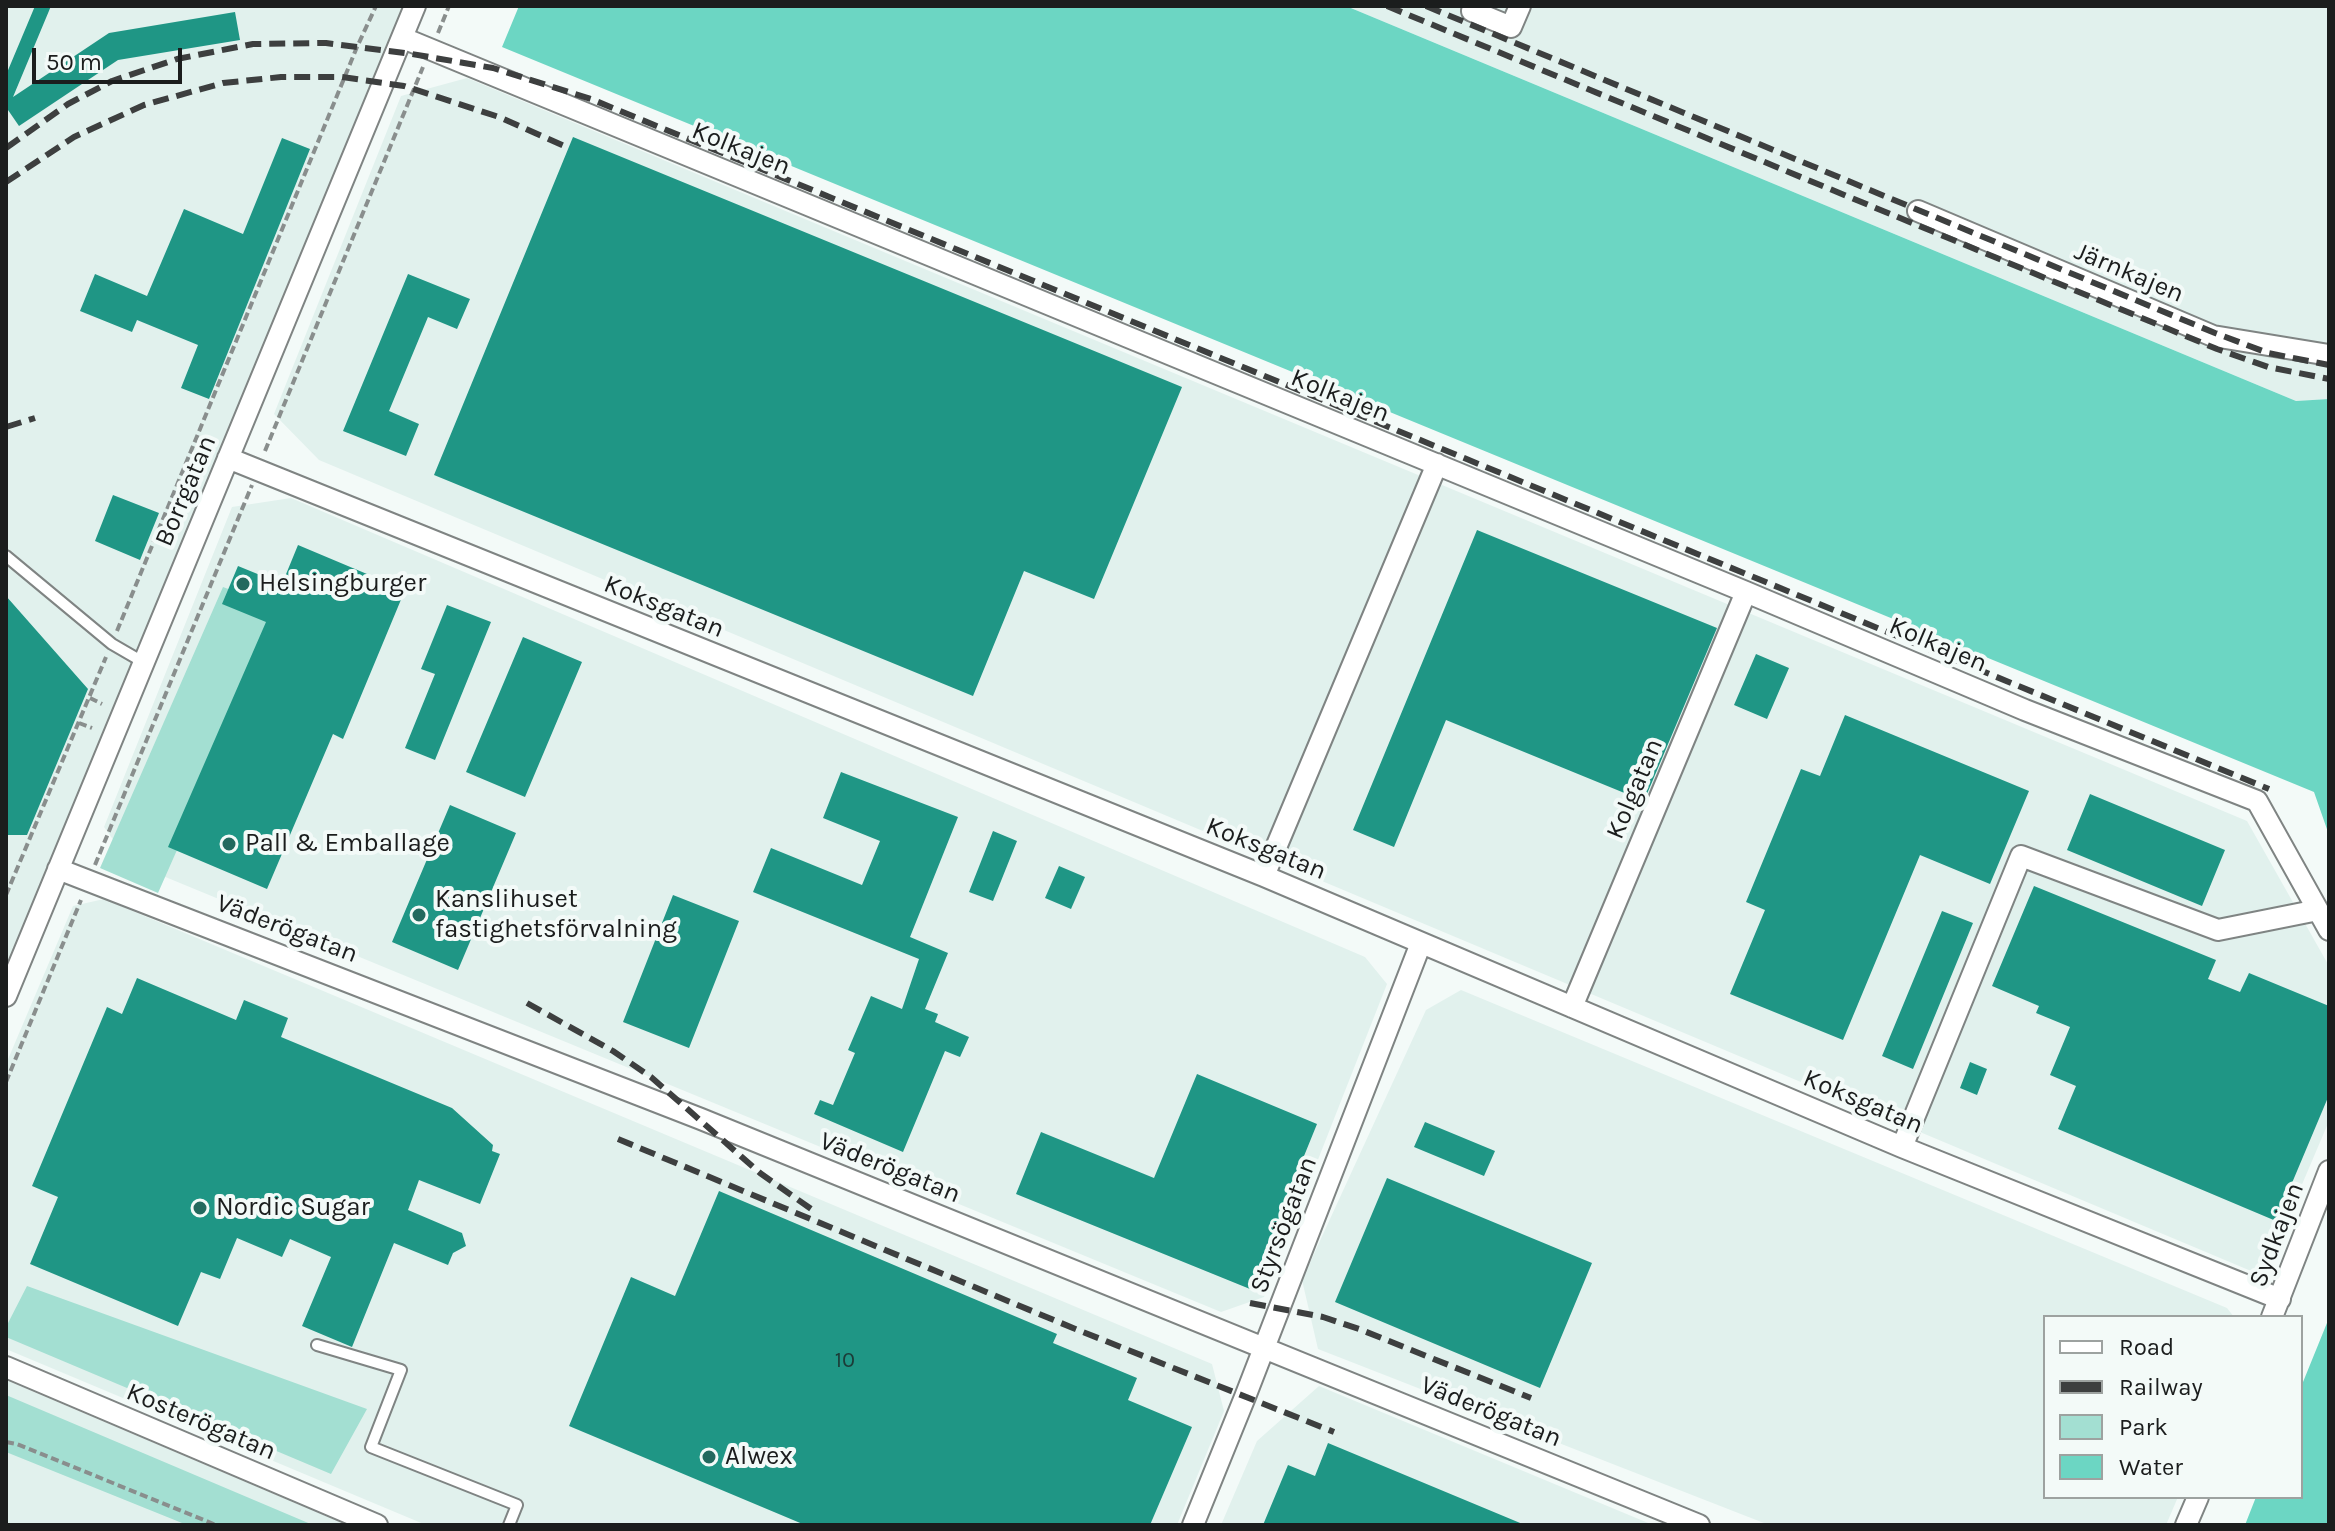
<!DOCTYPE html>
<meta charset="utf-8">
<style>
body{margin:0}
#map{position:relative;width:2335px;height:1531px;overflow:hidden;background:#f3faf8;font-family:Karla,sans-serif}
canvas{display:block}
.frame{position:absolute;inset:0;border:8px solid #1b1d1d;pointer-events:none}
.legend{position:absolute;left:2043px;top:1315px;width:260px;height:184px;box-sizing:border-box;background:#f3faf8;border:2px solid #9da2a0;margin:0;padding:10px 14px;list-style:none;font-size:24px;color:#1b1d1d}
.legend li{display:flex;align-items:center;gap:16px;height:40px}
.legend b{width:40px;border:2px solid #9da2a0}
.scale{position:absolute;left:32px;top:48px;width:150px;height:36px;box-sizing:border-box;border:4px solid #1b1d1d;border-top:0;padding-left:10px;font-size:24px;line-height:28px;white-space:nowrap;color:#1b1d1d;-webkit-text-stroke:6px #f3faf8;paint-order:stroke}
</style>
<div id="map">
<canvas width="2335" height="1531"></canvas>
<div class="frame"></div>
<ul class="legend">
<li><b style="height:10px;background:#fff"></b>Road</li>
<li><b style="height:10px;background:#3d3f3f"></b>Railway</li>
<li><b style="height:22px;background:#a3dfd2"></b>Park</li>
<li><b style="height:22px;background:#6cd6c3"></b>Water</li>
</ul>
<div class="scale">50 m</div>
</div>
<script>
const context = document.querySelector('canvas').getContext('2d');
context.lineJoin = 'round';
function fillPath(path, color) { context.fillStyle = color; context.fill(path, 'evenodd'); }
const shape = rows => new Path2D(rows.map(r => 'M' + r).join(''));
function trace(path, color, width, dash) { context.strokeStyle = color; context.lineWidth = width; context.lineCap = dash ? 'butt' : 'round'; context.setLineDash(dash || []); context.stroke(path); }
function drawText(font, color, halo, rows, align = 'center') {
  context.font = font + ' Karla,sans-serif'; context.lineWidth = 8; context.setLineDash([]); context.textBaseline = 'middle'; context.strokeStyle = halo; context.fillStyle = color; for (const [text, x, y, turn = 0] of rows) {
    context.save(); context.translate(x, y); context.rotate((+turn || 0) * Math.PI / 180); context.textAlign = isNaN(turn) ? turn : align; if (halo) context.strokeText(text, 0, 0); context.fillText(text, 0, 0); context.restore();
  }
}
fillPath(shape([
 [6,6,415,6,6,996],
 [1346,6,2329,6,2329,399,2296,401],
 [467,78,2247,821,2329,966,2329,1121,2263,1276,319,460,274,414,401,96],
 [291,498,1365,957,1387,984,1264,1297,1221,1312,129,862,104,827,232,507],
 [104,899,1212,1364,1224,1411,1177,1525,426,1525,6,1349,6,1064,73,906],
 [1461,990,2227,1308,2234,1317,2045,1317,2045,1497,2178,1497,2166,1525,1769,1525,1318,1349,1302,1280,1426,1010],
 [6,1380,347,1525,6,1525],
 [1319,1386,1653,1525,1221,1525,1257,1441]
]), '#e1f1ed');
fillPath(shape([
 [223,587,283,610,158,893,100,868],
 [27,1286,367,1409,331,1474,6,1337,6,1327],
 [6,1395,313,1525,187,1525,6,1452]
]), '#a3dfd2');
fillPath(shape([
 [519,6,1346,6,2296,401,2329,399,2329,835,2314,792,502,47],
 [2329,1318,2329,1525,2245,1525,2256,1497,2301,1497,2301,1387]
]), '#6cd6c3');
fillPath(shape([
 [35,6,51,6,13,97,109,33,235,12,240,40,118,60,19,126,8,110,6,114,6,75],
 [573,137,1182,387,1094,599,1024,571,973,696,434,475],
 [282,138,310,149,209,399,181,388,198,345,137,320,132,332,80,311,95,274,147,296,184,209,243,234],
 [408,274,470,299,457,329,428,317,389,411,419,424,406,456,343,431],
 [113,495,159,513,140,560,95,541],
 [1477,530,1717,628,1644,801,1446,720,1394,847,1353,830],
 [298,545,405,590,343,739,333,734,267,889,168,847,266,622,222,604,238,566,282,584],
 [6,596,88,689,27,835,6,835],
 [447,605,491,622,435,760,405,748,435,674,421,669],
 [523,637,582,662,525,797,466,772],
 [1756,654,1789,668,1767,719,1734,705],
 [1845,715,2029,791,1990,884,1920,855,1843,1040,1730,994,1765,910,1746,902,1801,769,1820,776],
 [841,772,958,817,910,937,948,953,925,1009,938,1014,935,1022,969,1037,960,1057,945,1051,903,1152,814,1114,820,1100,833,1105,855,1053,848,1050,871,996,902,1009,919,959,753,892,771,848,862,885,880,841,823,818],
 [2090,794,2225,850,2202,906,2067,850],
 [450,805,516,833,458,970,392,942],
 [993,831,1017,841,993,901,969,892],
 [1059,866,1085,877,1071,909,1045,898],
 [2034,886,2216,960,2208,979,2240,992,2249,973,2329,1006,2329,1095,2276,1221,2058,1129,2076,1086,2050,1075,2070,1027,2036,1013,2039,1006,1992,986],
 [673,895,739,921,689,1048,623,1022],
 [1942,911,1973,923,1913,1069,1882,1056],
 [137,978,236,1020,244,1000,288,1018,281,1037,452,1108,493,1145,492,1151,500,1154,480,1204,419,1180,408,1210,462,1233,466,1246,453,1253,448,1265,394,1243,352,1347,302,1326,331,1257,290,1239,282,1257,237,1238,220,1279,201,1272,178,1326,30,1264,58,1197,32,1186,107,1007,122,1014],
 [1970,1062,1987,1069,1977,1095,1960,1088],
 [1197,1074,1317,1124,1250,1289,1016,1194,1041,1132,1154,1178],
 [1425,1122,1495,1151,1484,1176,1414,1147],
 [1387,1178,1592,1263,1540,1388,1335,1302],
 [719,1191,1057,1334,1053,1343,1137,1378,1128,1400,1192,1427,1150,1525,805,1525,569,1426,631,1277,675,1296],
 [1328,1443,1525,1525,1263,1525,1288,1465,1315,1476]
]), '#1f9685');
const service = shape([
 [6,556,112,644,143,662],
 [317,1345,401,1370,371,1447,517,1505,509,1525]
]);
const minor = shape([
 [1474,6,1472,11,1511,27,1520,6],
 [403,38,1746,592,2025,710,2257,801,2329,930],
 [1918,211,2213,336,2329,355],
 [228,458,1264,876,1902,1147,2280,1299],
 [58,869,701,1119,1699,1525],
 [1264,876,1437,464],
 [6,996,415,6],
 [1572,1007,1746,592],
 [1902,1147,2021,856,2218,930,2318,910],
 [2272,1317,2329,1171],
 [6,1367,377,1525],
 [1193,1525,1245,1397,1421,943],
 [2186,1525,2198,1497]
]);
trace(service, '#7f8483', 14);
trace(minor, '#7f8483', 24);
trace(shape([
 [438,33,449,6],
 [265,451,423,67],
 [117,631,357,47,376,6],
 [90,698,102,704],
 [79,723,92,728],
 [95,865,252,485],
 [6,895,106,657],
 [6,1082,81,900],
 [6,1442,17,1444,216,1525]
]), '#898e8d', 4, [8, 4]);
trace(service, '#fff', 10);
trace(minor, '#fff', 20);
trace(shape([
 [1387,6,2217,349,2268,367,2329,379],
 [1426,6,2215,333,2268,353,2329,365],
 [6,148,68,104,112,81,177,59,253,44,326,43,412,54,493,68,591,99,2269,789],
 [6,182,74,137,144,105,223,83,281,77,342,77,404,86,499,117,569,148],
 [6,427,35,418],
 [527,1003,613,1051,651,1077,760,1173,814,1211],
 [618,1139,1073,1328,1334,1432],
 [1250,1303,1323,1317,1359,1329,1531,1398]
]), '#3d3f3f', 6, [16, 8]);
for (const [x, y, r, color] of [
 [243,584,8,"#23695e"],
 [229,844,8,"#23695e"],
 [419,915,8,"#23695e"],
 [200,1208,8,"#23695e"],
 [709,1457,8,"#23695e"]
]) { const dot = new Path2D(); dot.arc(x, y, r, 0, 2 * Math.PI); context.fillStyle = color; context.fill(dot); trace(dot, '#f3faf8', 3); }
drawText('22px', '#1c3b37', null, [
 ["10",845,1361]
]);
drawText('26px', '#1b1d1d', '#f3faf8', [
 ["Kolkajen",741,149,22],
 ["Järnkajen",2129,273,23],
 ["Kolkajen",1340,396,22],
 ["Borrgatan",186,491,-67],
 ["Koksgatan",664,607,22],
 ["Kolkajen",1938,645,23],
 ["Kolgatan",1635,789,-67],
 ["Koksgatan",1266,849,22],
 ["Väderögatan",287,929,21],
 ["Koksgatan",1863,1102,23],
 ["Väderögatan",890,1168,22],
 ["Styrsögatan",1284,1225,-69],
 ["Sydkajen",2277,1235,-69],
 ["Väderögatan",1491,1412,22],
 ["Kosterögatan",201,1422,23]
]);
drawText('26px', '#1b1d1d', '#f3faf8', [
 ["Helsingburger",259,584],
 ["Pall & Emballage",245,844],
 ["Kanslihuset",435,900],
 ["fastighetsförvalning",435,930],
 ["Nordic Sugar",216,1208],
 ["Alwex",725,1457]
], 'left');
</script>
